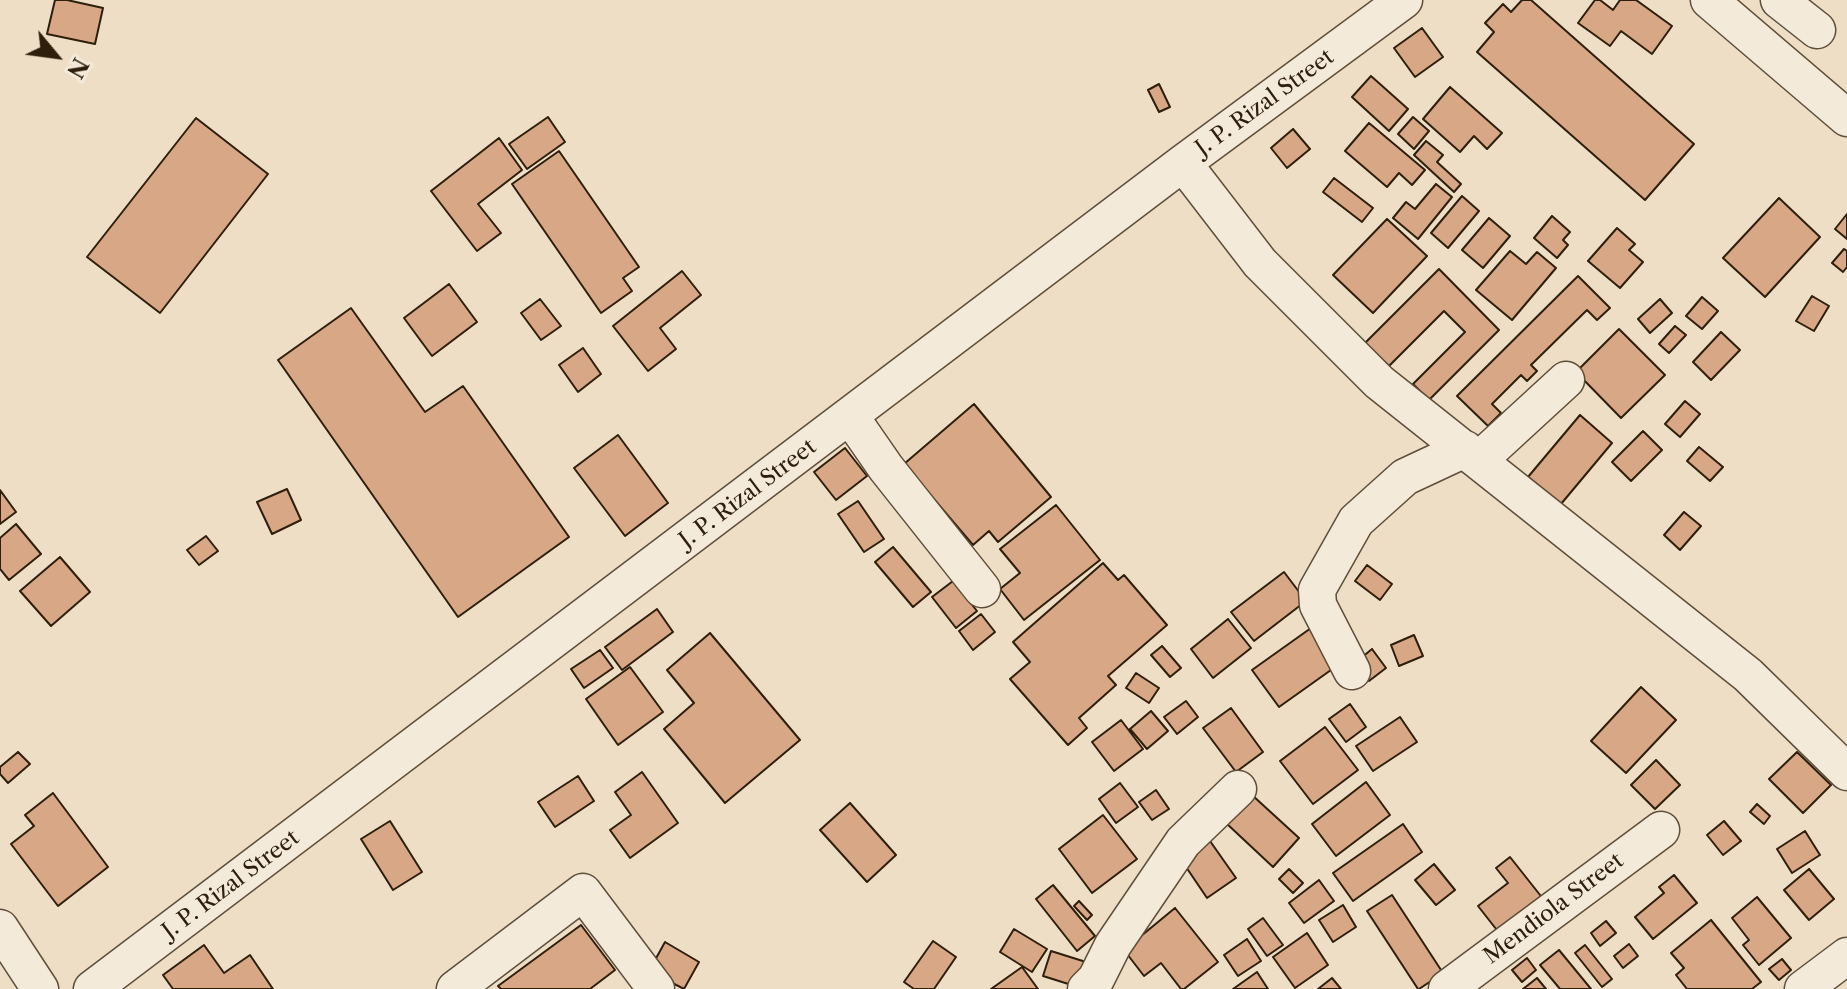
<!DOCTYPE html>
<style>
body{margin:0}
#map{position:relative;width:1847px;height:989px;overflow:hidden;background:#eddec5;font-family:"Libre Caslon Text",serif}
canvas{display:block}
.north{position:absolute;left:16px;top:16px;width:80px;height:80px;-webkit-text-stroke:6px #f3ead9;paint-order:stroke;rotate:119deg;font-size:22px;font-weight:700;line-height:32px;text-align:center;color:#2e1e0c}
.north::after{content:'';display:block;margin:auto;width:28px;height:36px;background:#2e1e0c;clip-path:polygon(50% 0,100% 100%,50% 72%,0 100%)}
</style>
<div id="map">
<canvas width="1847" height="989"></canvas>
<div class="north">N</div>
</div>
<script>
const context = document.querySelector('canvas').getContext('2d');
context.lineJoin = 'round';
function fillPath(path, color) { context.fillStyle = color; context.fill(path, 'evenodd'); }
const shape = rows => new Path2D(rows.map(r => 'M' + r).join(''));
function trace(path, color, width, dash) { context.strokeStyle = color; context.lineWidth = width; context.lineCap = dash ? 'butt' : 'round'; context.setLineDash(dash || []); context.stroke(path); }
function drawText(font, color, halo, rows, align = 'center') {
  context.font = font + ' "Libre Caslon Text",serif'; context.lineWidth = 6; context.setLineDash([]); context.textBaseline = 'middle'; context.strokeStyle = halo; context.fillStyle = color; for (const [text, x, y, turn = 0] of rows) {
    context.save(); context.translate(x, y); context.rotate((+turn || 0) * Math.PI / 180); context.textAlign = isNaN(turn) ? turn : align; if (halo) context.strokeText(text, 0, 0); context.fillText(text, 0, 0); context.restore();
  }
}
const building = shape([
 [55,0,67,0,103,8,95,44,47,34,55,0],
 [1522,0,1531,0,1694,144,1645,200,1477,52,1494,32,1485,23,1503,4,1511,12,1522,0],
 [1595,0,1600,0,1613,10,1620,0,1636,0,1672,26,1652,54,1621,31,1610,46,1578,23,1595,0],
 [1422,28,1443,57,1415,77,1394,48,1422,28],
 [1371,76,1408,109,1389,131,1352,97,1371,76],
 [1159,84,1170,107,1159,112,1148,90,1159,84],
 [1450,87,1502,133,1487,149,1474,136,1460,152,1423,119,1450,87],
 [548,117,565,142,527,169,509,144,548,117],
 [1413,117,1429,131,1414,149,1398,134,1413,117],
 [196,118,268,174,160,313,87,257,196,118],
 [1369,123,1425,170,1412,185,1399,173,1387,187,1345,151,1369,123],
 [1293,129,1310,149,1287,168,1271,148,1293,129],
 [499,138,522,170,478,204,501,233,477,251,431,191,499,138],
 [1426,141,1443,155,1437,162,1461,184,1454,192,1414,155,1426,141],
 [559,151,639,267,623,278,632,291,601,313,512,184,559,151],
 [1334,178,1373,208,1362,222,1323,192,1334,178],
 [1436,184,1452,197,1418,239,1393,218,1406,202,1415,209,1436,184],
 [1462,196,1479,211,1448,248,1431,233,1462,196],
 [1779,198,1820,237,1765,297,1723,258,1779,198],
 [1847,214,1847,239,1835,229,1847,214],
 [1552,216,1570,232,1563,240,1568,245,1557,258,1534,238,1552,216],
 [1489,218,1510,236,1483,268,1462,250,1489,218],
 [1387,219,1427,256,1373,313,1333,275,1387,219],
 [1617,228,1635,244,1629,250,1643,262,1620,288,1588,261,1617,228],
 [1844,249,1847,251,1847,267,1843,272,1832,263,1844,249],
 [1510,251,1526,264,1537,252,1556,268,1512,320,1476,290,1510,251],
 [1439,269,1499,330,1429,400,1413,384,1465,332,1444,311,1389,366,1365,343,1439,269],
 [682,271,701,295,660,328,676,349,648,371,613,326,682,271],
 [1578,276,1610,308,1597,320,1587,310,1531,365,1537,371,1527,381,1521,375,1492,404,1501,413,1488,426,1457,396,1578,276],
 [449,284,477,322,432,356,404,318,449,284],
 [1812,296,1829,306,1814,331,1796,321,1812,296],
 [1702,297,1718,311,1702,329,1686,316,1702,297],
 [540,299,561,326,541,340,521,313,540,299],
 [1660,299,1672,313,1650,333,1638,319,1660,299],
 [351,308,425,412,463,386,569,537,458,617,278,360,351,308],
 [1675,326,1686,335,1669,353,1659,344,1675,326],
 [1619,329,1665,375,1621,418,1576,372,1619,329],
 [1721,332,1740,350,1711,380,1693,362,1721,332],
 [583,348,601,374,578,392,559,365,583,348],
 [1685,401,1700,414,1680,437,1665,424,1685,401],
 [974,404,1051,497,998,542,989,531,973,545,904,464,974,404],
 [1580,415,1612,443,1561,504,1528,477,1580,415],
 [1643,431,1662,450,1631,481,1612,462,1643,431],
 [618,435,668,503,625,536,574,468,618,435],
 [1699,447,1723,467,1710,481,1687,461,1699,447],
 [845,448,867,476,836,500,814,472,845,448],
 [287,489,301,520,272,534,257,502,287,489],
 [0,490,16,512,0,524,0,490],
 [858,501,884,539,864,552,838,514,858,501],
 [1056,505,1100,560,1024,620,1000,589,1020,573,1000,549,1056,505],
 [1684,512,1701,526,1680,550,1664,535,1684,512],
 [16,524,41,554,9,580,0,569,0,538,16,524],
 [206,536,218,551,199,565,187,550,206,536],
 [893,547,931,592,913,607,875,562,893,547],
 [60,557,90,592,51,626,20,591,60,557],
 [1103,563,1118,580,1124,575,1167,625,1108,676,1116,685,1079,718,1087,728,1068,745,1010,679,1030,662,1013,642,1103,563],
 [1367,565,1392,584,1380,600,1355,581,1367,565],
 [1284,572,1306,601,1254,641,1231,612,1284,572],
 [953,581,977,611,956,628,932,597,953,581],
 [657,609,673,632,622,670,605,647,657,609],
 [981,614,995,632,973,650,959,631,981,614],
 [1228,619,1251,648,1213,678,1191,649,1228,619],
 [1311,628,1338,665,1279,707,1252,670,1311,628],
 [710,633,800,740,725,803,664,729,694,703,667,670,710,633],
 [1414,635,1423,656,1399,666,1391,645,1414,635],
 [1162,646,1181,668,1170,677,1151,655,1162,646],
 [1372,649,1386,668,1369,681,1355,663,1372,649],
 [600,650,613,668,584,688,571,669,600,650],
 [630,667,663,712,618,745,586,699,630,667],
 [1136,673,1159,688,1149,703,1126,688,1136,673],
 [1641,687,1676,720,1626,773,1591,741,1641,687],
 [1186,701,1198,717,1177,734,1164,717,1186,701],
 [1350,704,1366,727,1346,742,1329,719,1350,704],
 [1231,708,1263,752,1236,772,1203,728,1231,708],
 [1151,711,1168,731,1147,749,1130,729,1151,711],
 [1400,717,1417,742,1373,771,1356,746,1400,717],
 [1121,720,1143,749,1114,771,1092,742,1121,720],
 [1325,727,1358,770,1313,804,1280,761,1325,727],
 [18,752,30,764,8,783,0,774,0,767,18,752],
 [1797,752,1831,785,1803,813,1769,779,1797,752],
 [1656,760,1680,785,1655,809,1631,785,1656,760],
 [642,772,678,823,630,858,610,830,631,815,615,792,642,772],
 [578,776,594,801,555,827,538,802,578,776],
 [1366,782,1390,815,1336,856,1312,824,1366,782],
 [1120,783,1138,807,1116,823,1099,799,1120,783],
 [1156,790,1169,809,1152,820,1139,802,1156,790],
 [53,793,108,867,58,906,11,844,34,826,25,815,53,793],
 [1252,795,1299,838,1273,867,1226,823,1252,795],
 [850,803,896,855,867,882,820,830,850,803],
 [1757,804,1770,816,1764,824,1750,812,1757,804],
 [1103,815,1137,859,1092,893,1059,849,1103,815],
 [390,821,422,872,393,890,361,839,390,821],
 [1724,821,1741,841,1723,855,1707,835,1724,821],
 [1403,824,1422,852,1353,901,1333,873,1403,824],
 [1805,831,1820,855,1792,873,1777,849,1805,831],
 [1210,841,1236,878,1207,898,1182,861,1210,841],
 [1510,857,1544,900,1500,934,1478,906,1508,883,1496,868,1510,857],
 [1434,864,1455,890,1436,905,1415,880,1434,864],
 [1289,869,1303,883,1293,893,1279,879,1289,869],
 [1809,869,1834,899,1809,920,1784,890,1809,869],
 [1674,875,1697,903,1653,939,1635,917,1664,893,1659,887,1674,875],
 [1319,880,1334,901,1304,923,1289,903,1319,880],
 [1053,885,1095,936,1077,951,1036,899,1053,885],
 [1392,895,1443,973,1419,989,1418,989,1367,911,1392,895],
 [1757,897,1791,938,1759,965,1743,945,1749,940,1732,918,1757,897],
 [1079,901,1092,915,1087,920,1074,906,1079,901],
 [1343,905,1356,927,1333,942,1319,920,1343,905],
 [1175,908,1218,962,1184,989,1181,989,1161,963,1144,976,1124,950,1175,908],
 [1263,918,1283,945,1267,956,1248,929,1263,918],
 [1711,920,1761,982,1752,989,1687,989,1676,975,1684,968,1671,953,1711,920],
 [1606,921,1616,933,1600,946,1591,933,1606,921],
 [581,925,615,970,590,989,501,989,498,986,581,925],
 [1014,929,1047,949,1032,972,1000,952,1014,929],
 [1307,933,1328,965,1295,988,1273,957,1307,933],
 [1247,939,1261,961,1238,976,1224,955,1247,939],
 [933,941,956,957,934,989,914,989,904,982,933,941],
 [665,942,699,962,684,989,649,971,665,942],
 [1629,944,1638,956,1623,968,1614,956,1629,944],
 [204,945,224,973,250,955,273,989,173,989,163,975,204,945],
 [1585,945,1612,979,1602,987,1575,953,1585,945],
 [1559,950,1591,989,1560,989,1540,965,1559,950],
 [1051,951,1086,962,1078,987,1043,976,1051,951],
 [1527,958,1536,970,1522,982,1512,970,1527,958],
 [1782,959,1791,970,1779,980,1769,969,1782,959],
 [1022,967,1038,989,991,989,1022,967],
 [1257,972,1268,989,1233,989,1257,972],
 [1332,978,1341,989,1318,989,1332,978],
 [1537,978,1546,989,1523,989,1537,978]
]);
fillPath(building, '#d8a785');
trace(building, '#2e1e0c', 2);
const minor = shape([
 [1709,0,1847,118],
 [1779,0,1817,30],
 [1183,163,1260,263,1379,382,1748,675,1847,772],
 [850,416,886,468,982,589],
 [1479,460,1566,380],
 [1352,671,1318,605,1317,590,1356,521,1405,477,1465,449],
 [0,928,40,989],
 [92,989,1183,163,1404,0],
 [455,989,583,892,656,989],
 [1086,989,1096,979,1113,945,1183,842,1238,789],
 [1447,989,1661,830],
 [1803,989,1847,956]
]);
trace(minor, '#5e4e3a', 39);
trace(minor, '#f3ead9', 36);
drawText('22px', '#2e1e0c', '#f3ead9', [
 ["J. P. Rizal Street",1265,103,-36],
 ["J. P. Rizal Street",748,494,-37],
 ["J. P. Rizal Street",231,885,-37],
 ["Mendiola Street",1554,909,-37]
]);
</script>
